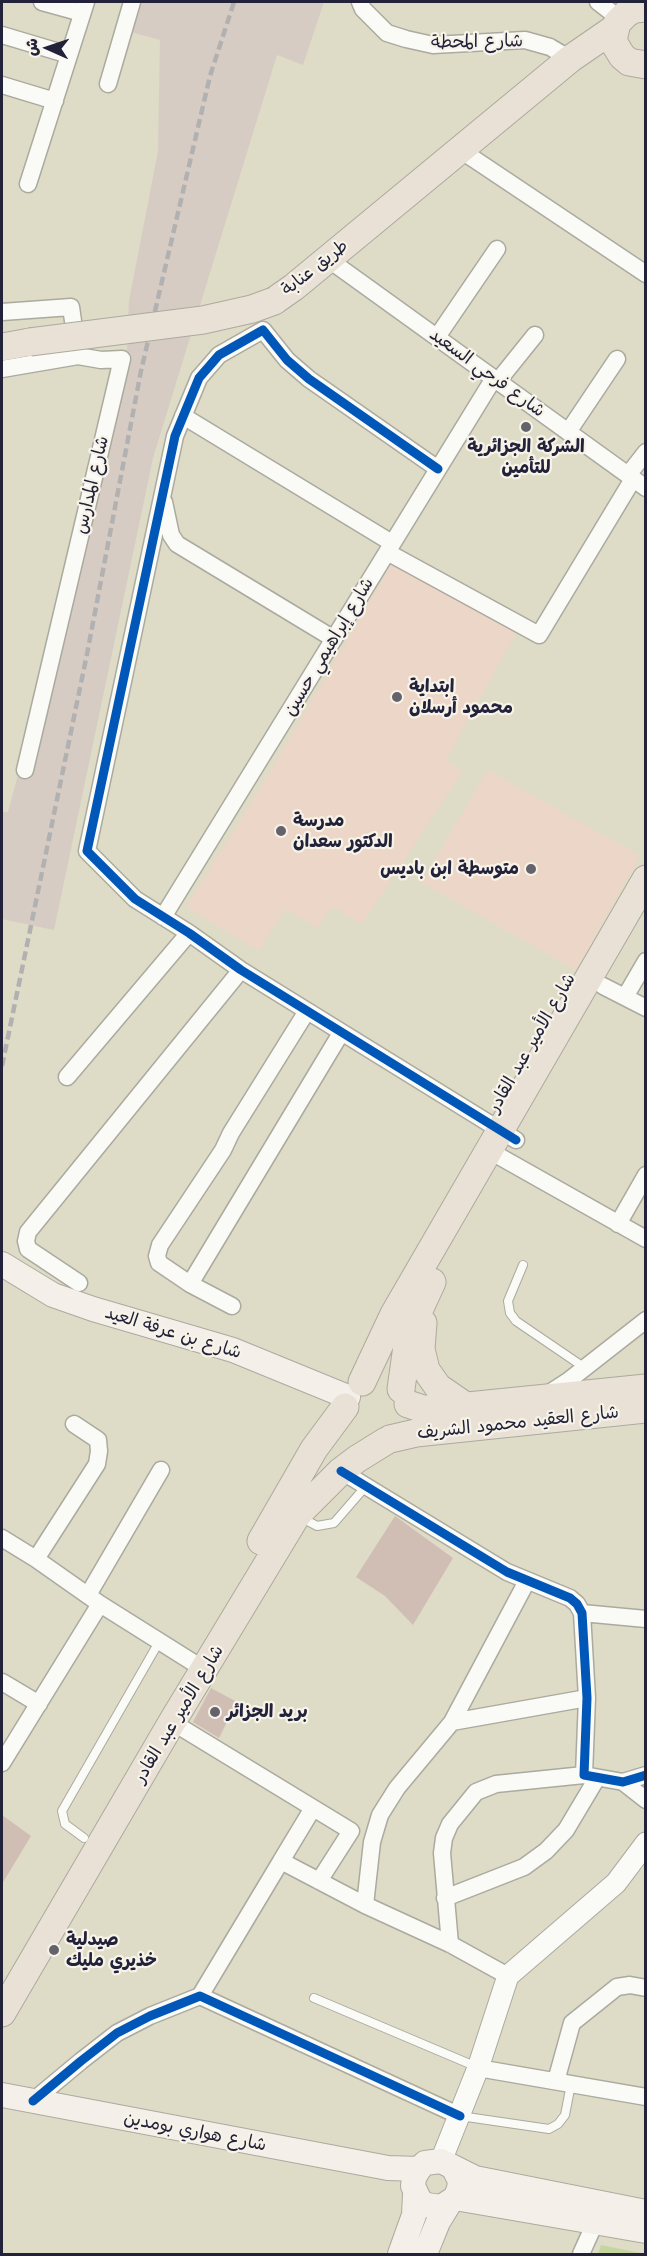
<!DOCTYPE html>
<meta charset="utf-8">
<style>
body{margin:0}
#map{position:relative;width:647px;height:2256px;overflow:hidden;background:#dedbc7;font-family:"Playpen Sans","Playpen Sans Arabic",sans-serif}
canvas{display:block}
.frame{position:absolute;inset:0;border:3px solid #22223b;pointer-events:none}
.north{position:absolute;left:18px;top:18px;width:60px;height:60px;-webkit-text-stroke:4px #f7f3e8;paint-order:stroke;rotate:273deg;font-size:16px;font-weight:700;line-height:24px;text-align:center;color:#22223b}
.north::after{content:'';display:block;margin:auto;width:21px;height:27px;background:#22223b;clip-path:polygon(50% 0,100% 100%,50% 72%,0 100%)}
</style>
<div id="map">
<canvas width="647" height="2256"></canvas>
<div class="frame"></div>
<div class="north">ش</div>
</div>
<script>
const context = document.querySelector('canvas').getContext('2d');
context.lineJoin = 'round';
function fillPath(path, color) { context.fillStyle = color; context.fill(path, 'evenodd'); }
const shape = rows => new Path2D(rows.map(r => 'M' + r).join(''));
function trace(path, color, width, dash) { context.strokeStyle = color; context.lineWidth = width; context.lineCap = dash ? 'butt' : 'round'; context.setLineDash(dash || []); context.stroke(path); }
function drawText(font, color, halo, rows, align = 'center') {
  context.font = font + ' "Playpen Sans","Playpen Sans Arabic",sans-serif'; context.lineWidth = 4.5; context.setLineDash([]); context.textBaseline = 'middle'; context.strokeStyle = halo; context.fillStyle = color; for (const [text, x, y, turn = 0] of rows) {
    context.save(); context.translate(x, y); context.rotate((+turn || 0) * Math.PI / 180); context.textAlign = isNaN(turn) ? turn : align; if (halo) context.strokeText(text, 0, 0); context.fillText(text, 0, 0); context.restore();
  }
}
fillPath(shape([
 [392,564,516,633,446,760,463,771,362,924,332,906,318,928,285,909,259,951,186,907,261,787],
 [488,770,640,856,576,970,421,882]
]), '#ecd6c8');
fillPath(shape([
 [140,2,324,2,303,65,277,55,153,458,54,930,2,919,2,812,8,812,126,370,129,301,158,151,160,40,131,32]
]), '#d7ccc3');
fillPath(shape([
 [601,2245,645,2254,598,2254]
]), '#c4d69d');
fillPath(shape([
 [395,1516,453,1558,413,1625,385,1596,356,1577],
 [211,1688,237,1702,219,1738,193,1722],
 [2,1815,31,1836,2,1884]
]), '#d0beb5');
const service = shape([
 [523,1265,508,1301,510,1313,516,1321,585,1368],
 [300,1517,317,1526,334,1523,366,1486],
 [84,1838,65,1824,62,1811,159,1642],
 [314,1998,477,2067],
 [460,2116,549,2129,558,2124,565,2115,571,2084]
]);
const minor = shape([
 [42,2,82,13],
 [360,2,363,9,387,33,406,39,433,45,525,40,550,47,570,59],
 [598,2,620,19],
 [2,35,69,55],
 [108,84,132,2],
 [2,85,55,101],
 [459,149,646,274],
 [28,184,86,2],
 [328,259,646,488],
 [2,312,71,307,78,356,101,360,122,359,25,770],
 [437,337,497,249],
 [2,369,78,356],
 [498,381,535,335],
 [183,416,392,543],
 [568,432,617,359],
 [438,469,309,379,287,360,263,330,219,355,199,378,175,436,87,851,135,899,189,933,241,970,516,1140],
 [628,475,646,452],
 [164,502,171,535,177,544,334,639],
 [387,552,539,635,633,479],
 [163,917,494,378],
 [603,986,646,1008],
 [625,997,646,961],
 [67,1077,189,933],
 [488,1150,646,1239],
 [618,1224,646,1175],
 [79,1283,28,1249,26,1241,28,1232,241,970],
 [190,1284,159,1263,157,1256,160,1245,223,1150,231,1133,307,1011],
 [232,1306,190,1284,341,1033],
 [548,1394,568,1381,646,1320],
 [341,1471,507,1572,570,1598,577,1604,582,1613,587,1698,584,1775,623,1782,646,1775],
 [2,1538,36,1559,100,1604,205,1670],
 [36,1559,97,1464,99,1451,98,1440,74,1424],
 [527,1581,452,1722,587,1698],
 [88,1595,161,1470],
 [582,1613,646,1619],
 [2,1682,39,1704],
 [172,1722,351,1831,319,1881],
 [2,1763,100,1604],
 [623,1782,646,1800],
 [313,1808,281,1861,365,1905,450,1944,508,1976],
 [445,1898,524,1867,546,1851,566,1830,597,1778],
 [365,1905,372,1842,380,1815,397,1788,452,1722],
 [450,1944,442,1853,444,1838,450,1824,476,1792,496,1784,584,1775],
 [200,1996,281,1861],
 [478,2068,646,2097],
 [556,2081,572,2023,617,1987,630,1985,646,1988],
 [33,2101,81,2061,117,2033,150,2016,200,1996,460,2116],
 [581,2254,595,2223]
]);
const tertiary = shape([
 [441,2161,478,2068,508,1976,616,1883,646,1843]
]);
const secondary = shape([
 [2,1264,53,1295,93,1309,233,1350,348,1397],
 [2,2095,388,2168,419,2169],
 [453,2167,460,2181,459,2189,455,2198,441,2207,427,2205,420,2201,413,2186,414,2178,419,2169,425,2163,441,2161,475,2178,646,2212],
 [455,2198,646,2231],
 [400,2254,414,2215,415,2194],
 [425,2254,438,2222,449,2204]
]);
const primary = shape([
 [646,8,635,9,627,13,617,23,614,36,614,43,622,56,629,62,646,65],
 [274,301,294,287,570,59,615,28],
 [2,347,30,342],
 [423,1323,421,1349,426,1370,438,1387,467,1407],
 [362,1382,394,1314,646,879],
 [401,1389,409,1332,432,1282],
 [408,1404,423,1409,438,1409,646,1388],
 [390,1439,416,1433,646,1409],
 [261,1541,314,1449,345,1407],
 [2,2013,172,1722,297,1515,341,1471,357,1459,386,1441]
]);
trace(service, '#abaa9f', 10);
trace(minor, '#abaa9f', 19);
trace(tertiary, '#abaa9f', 23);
trace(secondary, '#abaa9f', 26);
trace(primary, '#abaa9f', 29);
trace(service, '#fafaf7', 8);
trace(minor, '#fafaf7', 16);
trace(tertiary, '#fafaf7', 21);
trace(secondary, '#f4f0e9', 24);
trace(primary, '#e9e1d5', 27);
trace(shape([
 [2,1066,87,654,141,371,210,76,234,2]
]), '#b2b1b2', 4.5, [9, 4.5]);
const primaryBridge = shape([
 [30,342,203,320,252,309,274,301]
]);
trace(primaryBridge, '#abaa9f', 29, []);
trace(primaryBridge, '#e9e1d5', 27);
trace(shape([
 [438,469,309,379,287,360,263,330,219,355,199,378,175,436,87,851,135,899,189,933,241,970,516,1140],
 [341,1471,507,1572,570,1598,577,1604,582,1613,587,1698,584,1775,623,1782,646,1775],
 [33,2101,81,2061,117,2033,150,2016,200,1996,460,2116]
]), '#0057b8', 9);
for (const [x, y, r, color] of [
 [526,427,6,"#64636c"],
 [397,697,6,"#64636c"],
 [281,831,6,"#64636c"],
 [531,869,6,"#64636c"],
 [215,1712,6,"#64636c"],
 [54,1950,6,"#64636c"]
]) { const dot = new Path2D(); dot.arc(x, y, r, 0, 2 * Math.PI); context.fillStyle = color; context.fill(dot); trace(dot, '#f7f3e8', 2); }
drawText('18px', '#22223b', '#f7f3e8', [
 ["شارع المحطة",477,42,-1],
 ["طريق عنابة",315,268,-38],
 ["شارع فرحي السعيد",487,373,36],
 ["شارع المدارس",92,485,-77],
 ["شارع إبراهيمي حسين",329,647,-59],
 ["شارع الأمير عبد القادر",532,1043,-60],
 ["شارع بن عرفة العيد",173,1333,17],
 ["شارع العقيد محمود الشريف",518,1423,-6],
 ["شارع الأمير عبد القادر",179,1714,-59],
 ["شارع هواري بومدين",195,2132,11]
]);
drawText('bold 18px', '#22223b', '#f7f3e8', [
 ["الشركة الجزائرية",526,447,"center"],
 ["للتأمين",526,468,"center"],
 ["ابتداية",409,687],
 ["محمود أرسلان",409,708],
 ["مدرسة",293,821],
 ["الدكتور سعدان",293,842],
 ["متوسطة ابن باديس",519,869,"right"],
 ["بريد الجزائر",227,1712],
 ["صيدلية",66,1940],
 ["خذيري مليك",66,1961]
], 'left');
</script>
